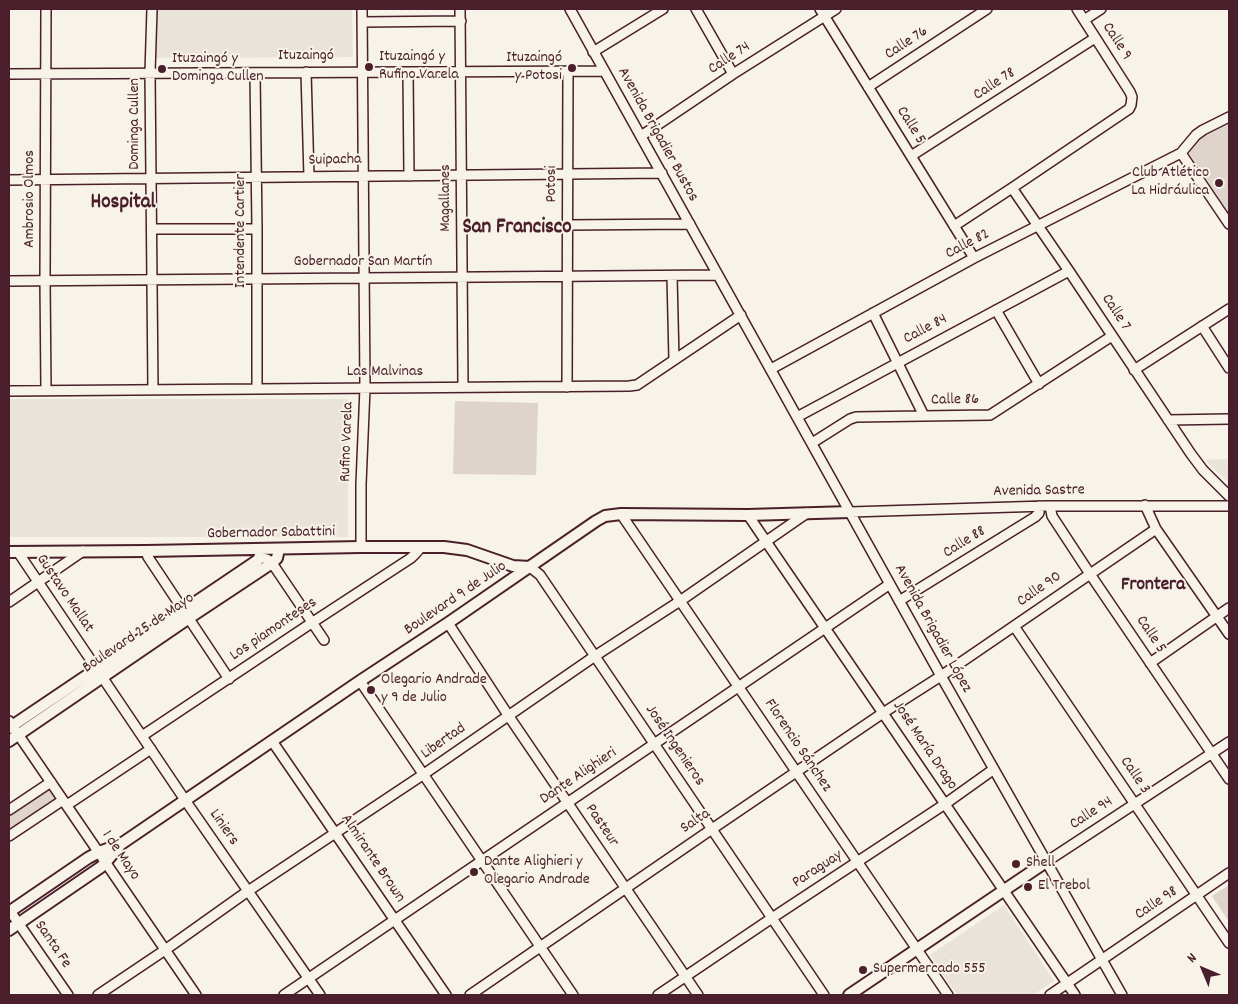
<!DOCTYPE html>
<meta charset="utf-8">
<style>
body{margin:0}
#map{position:relative;width:1238px;height:1004px;overflow:hidden;background:#f7f3e8;font-family:Dekko,sans-serif}
canvas{display:block}
.frame{position:absolute;inset:0;border:10px solid #4a1f2b;pointer-events:none}
.north{position:absolute;left:1178px;top:944px;width:50px;height:50px;-webkit-text-stroke:4px #f7f3e8;paint-order:stroke;rotate:315deg;font-size:14px;font-weight:700;line-height:20px;text-align:center;color:#4a1f2b}
.north::after{content:'';display:block;margin:auto;width:18px;height:22px;background:#4a1f2b;clip-path:polygon(50% 0,100% 100%,50% 72%,0 100%)}
</style>
<div id="map">
<canvas width="1238" height="1004"></canvas>
<div class="frame"></div>
<div class="north">N</div>
</div>
<script>
const context = document.querySelector('canvas').getContext('2d');
context.lineJoin = 'round';
function fillPath(path, color) { context.fillStyle = color; context.fill(path, 'evenodd'); }
const shape = rows => new Path2D(rows.map(r => 'M' + r).join(''));
function trace(path, color, width, dash) { context.strokeStyle = color; context.lineWidth = width; context.lineCap = dash ? 'butt' : 'round'; context.setLineDash(dash || []); context.stroke(path); }
function drawText(font, color, halo, rows, align = 'center') {
  context.font = font + ' Dekko,sans-serif'; context.lineWidth = 4; context.setLineDash([]); context.textBaseline = 'middle'; context.strokeStyle = halo; context.fillStyle = color; for (const [text, x, y, turn = 0] of rows) {
    context.save(); context.translate(x, y); context.rotate((+turn || 0) * Math.PI / 180); context.textAlign = isNaN(turn) ? turn : align; if (halo) context.strokeText(text, 0, 0); context.fillText(text, 0, 0); context.restore();
  }
}
fillPath(shape([
 [156,9,352,9,353,57,155,58],
 [9,399,348,399,348,537,9,537],
 [1229,459,1229,481,1227,481,1205,460],
 [1004,905,1054,981,1033,995,957,995,930,955]
]), '#eae3da');
fillPath(shape([
 [1229,124,1229,213,1189,153,1197,140],
 [455,401,538,403,536,475,453,474],
 [48,790,55,799,9,830,9,816],
 [1229,885,1229,922,1212,896]
]), '#ded4cc');
const minor = shape([
 [46,9,45,280,46,390],
 [152,9,150,73,153,390],
 [460,9,463,387],
 [570,9,941,676,1122,995],
 [696,9,733,74],
 [820,9,974,258],
 [1084,20,1101,9],
 [362,22,461,21],
 [593,52,663,9],
 [306,72,309,177],
 [408,72,409,176],
 [255,73,257,229,257,389],
 [9,74,604,71],
 [868,87,987,9],
 [641,136,733,74,836,9],
 [1181,153,1229,224],
 [911,156,1095,38],
 [9,180,662,173],
 [1012,188,1069,271,1191,454,1203,470,1229,496],
 [568,225,690,224],
 [954,226,1012,188,1129,109,1131,105,1132,97,1130,92,1077,9],
 [152,229,257,229],
 [672,276,674,360],
 [9,281,718,275],
 [996,310,1039,384],
 [873,313,924,416],
 [1202,326,1229,368],
 [771,369,974,258,1181,153,1196,135,1203,130,1229,117],
 [1134,370,1229,309],
 [567,387,568,71],
 [9,391,629,386,637,385,741,315],
 [797,417,1069,271],
 [1168,420,1229,419],
 [812,443,850,419,856,417,990,415,1112,336],
 [1145,505,1156,529,1229,634],
 [1050,506,1052,516,1090,574,1229,779],
 [850,512,1046,506,1229,506],
 [621,514,948,995],
 [748,515,1075,995],
 [361,547,361,484,365,388,362,9],
 [146,551,148,557,229,679],
 [18,552,185,800,320,995],
 [259,557,267,559,272,563,324,640],
 [530,567,540,575,824,995],
 [899,601,1035,517,1039,513,1039,506],
 [9,602,83,551],
 [448,623,508,715,698,995],
 [1014,626,1229,943],
 [1150,663,1229,608],
 [360,681,573,995],
 [9,721,196,995],
 [142,736,313,622,411,558,416,553,421,547],
 [272,741,446,995],
 [67,805,151,749],
 [9,810,51,782],
 [9,836,63,800],
 [1046,862,1229,742],
 [10,911,68,995],
 [98,995,165,950,248,891,424,774,595,656,680,601,807,513],
 [284,995,890,584],
 [470,995,712,829,883,713,941,676,1156,529],
 [658,995,772,918,945,804,994,769],
 [1050,995,1229,873]
]);
const major = shape([
 [9,552,146,551,361,547,444,547,467,550,513,566,530,567],
 [9,728,258,560,260,556,261,549],
 [9,741,189,618,272,563,277,558,279,549],
 [9,912,88,858,99,852,121,844,360,681,448,623,596,521,605,516,621,514,748,515,850,512],
 [9,930,101,867,106,862,120,845],
 [849,995,1046,862]
]);
trace(minor, '#4a1f2b', 12);
trace(major, '#4a1f2b', 14);
trace(minor, '#f7f3e8', 9);
trace(major, '#f7f3e8', 10);
for (const [x, y, r, color] of [
 [369,67,5,"#4a1f2b"],
 [572,68,5,"#4a1f2b"],
 [162,69,5,"#4a1f2b"],
 [1219,183,5,"#4a1f2b"],
 [371,690,5,"#4a1f2b"],
 [1016,864,5,"#4a1f2b"],
 [474,872,5,"#4a1f2b"],
 [1028,887,5,"#4a1f2b"],
 [863,970,5,"#4a1f2b"]
]) { const dot = new Path2D(); dot.arc(x, y, r, 0, 2 * Math.PI); context.fillStyle = color; context.fill(dot); trace(dot, '#f7f3e8', 2); }
drawText('16px', '#4a1f2b', '#f7f3e8', [
 ["Calle 9",1116,42,57],
 ["Calle 76",907,44,-33],
 ["Ituzaingó",306,57],
 ["Calle 74",730,59,-33],
 ["Calle 78",995,85,-33],
 ["Dominga Cullen",136,124,-90],
 ["Calle 5",910,126,58],
 ["Avenida Brigadier Bustos",657,135,61],
 ["Suipacha",335,161,-1],
 ["Potosi",553,184,-90],
 ["Magallanes",447,198,-90],
 ["Ambrosio Olmos",31,199,-90],
 ["Intendente Cartier",242,231,-90],
 ["Calle 82",968,245,-28],
 ["Gobernador San Martín",363,263],
 ["Calle 7",1115,313,57],
 ["Calle 84",926,330,-28],
 ["Las Malvinas",385,373],
 ["Calle 86",955,401,-1],
 ["Rufino Varela",348,442,-88],
 ["Avenida Sastre",1039,492,-1],
 ["Gobernador Sabattini",271,534,-1],
 ["Calle 88",965,543,-32],
 ["Calle 90",1040,590,-35],
 ["Gustavo Mallat",64,594,56],
 ["Boulevard 9 de Julio",456,599,-34],
 ["Avenida Brigadier López",932,629,61],
 ["Los piamonteses",274,630,-34],
 ["Boulevard 25 de Mayo",139,634,-34],
 ["Calle 5",1150,635,56],
 ["Libertad",444,742,-35],
 ["José Ingenieros",674,746,56],
 ["Florencio Sánchez",797,746,56],
 ["José María Drago",924,746,56],
 ["Calle 3",1134,776,56],
 ["Dante Alighieri",579,777,-34],
 ["Calle 94",1092,814,-33],
 ["Salta",696,822,-34],
 ["Pasteur",601,826,56],
 ["Liniers",223,828,55],
 ["1 de Mayo",120,856,56],
 ["Almirante Brown",372,859,56],
 ["Paraguay",818,870,-33],
 ["Calle 98",1157,904,-34],
 ["Santa Fe",52,945,56]
]);
drawText('16px', '#4a1f2b', '#f7f3e8', [
 ["Ituzaingó y",379,58],
 ["Rufino Varela",379,76],
 ["Ituzaingó",562,59,"right"],
 ["y Potosi",562,77,"right"],
 ["Ituzaingó y",172,60],
 ["Dominga Cullen",172,78],
 ["Club Atlético",1209,174,"right"],
 ["La Hidráulica",1209,192,"right"],
 ["Olegario Andrade",381,681],
 ["y 9 de Julio",381,699],
 ["Dante Alighieri y",484,863],
 ["Olegario Andrade",484,881],
 ["Shell",1026,864],
 ["El Trebol",1038,887],
 ["Supermercado 555",873,970]
], 'left');
drawText('bold 19px', '#4a1f2b', '#f7f3e8', [
 ["Frontera",1153,586]
]);
drawText('bold 21px', '#4a1f2b', '#f7f3e8', [
 ["Hospital",123,204],
 ["San Francisco",517,229]
]);
</script>
